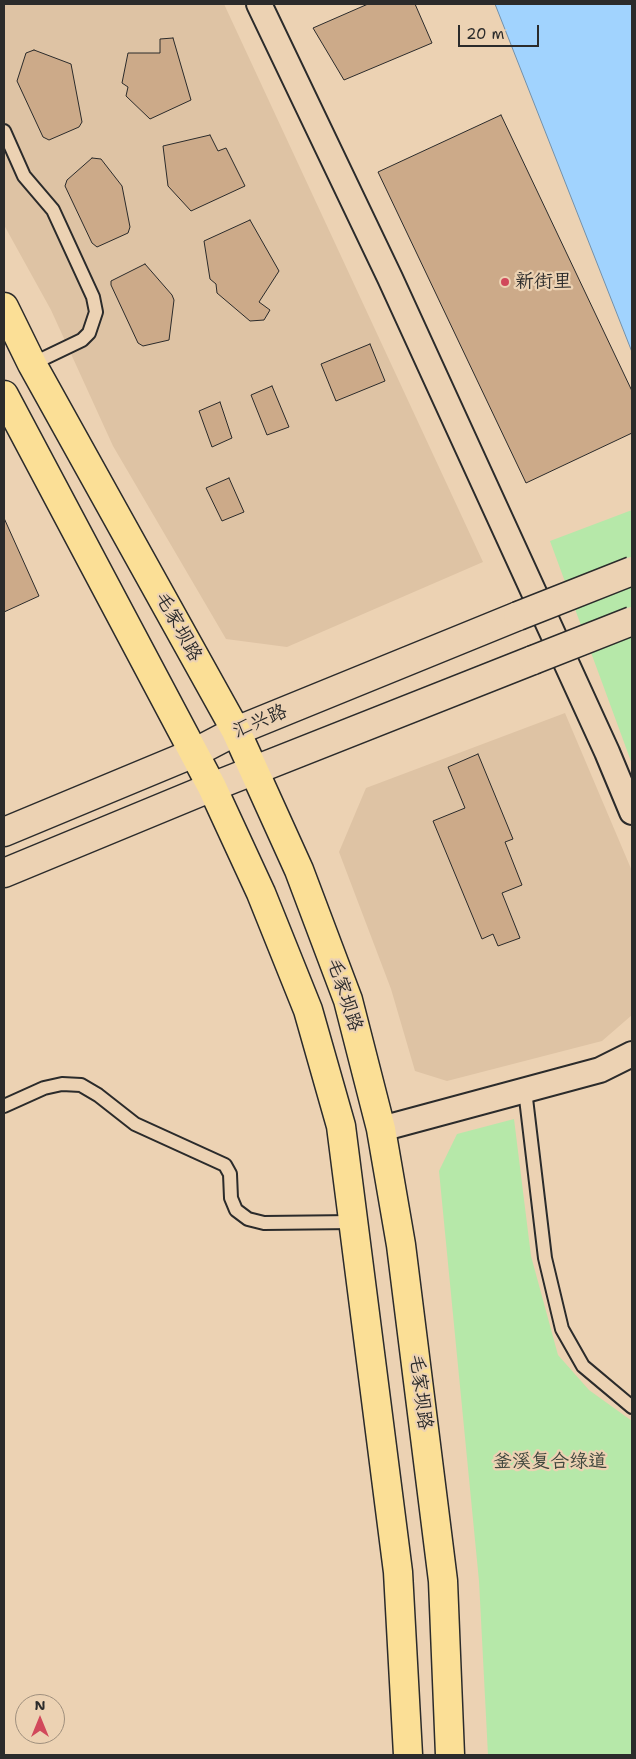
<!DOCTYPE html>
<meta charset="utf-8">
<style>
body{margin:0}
#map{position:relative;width:636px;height:1759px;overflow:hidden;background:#ecd2b3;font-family:"Shantell Sans",sans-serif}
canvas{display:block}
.frame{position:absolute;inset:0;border:5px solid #2b2b2b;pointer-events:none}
.north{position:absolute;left:15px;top:1694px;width:50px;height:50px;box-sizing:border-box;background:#ecd2b3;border:1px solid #9f8f7d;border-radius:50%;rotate:0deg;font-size:14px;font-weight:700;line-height:20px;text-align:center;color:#2b2b2b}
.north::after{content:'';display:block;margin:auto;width:18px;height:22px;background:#d1495b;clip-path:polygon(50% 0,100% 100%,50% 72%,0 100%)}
.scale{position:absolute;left:458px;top:25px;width:81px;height:22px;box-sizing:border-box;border:2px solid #2b2b2b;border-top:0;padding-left:6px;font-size:15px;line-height:18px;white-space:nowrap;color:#2b2b2b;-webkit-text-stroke:4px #ecd2b3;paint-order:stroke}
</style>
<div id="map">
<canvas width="636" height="1759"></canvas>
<div class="frame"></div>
<div class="north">N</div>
<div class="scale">20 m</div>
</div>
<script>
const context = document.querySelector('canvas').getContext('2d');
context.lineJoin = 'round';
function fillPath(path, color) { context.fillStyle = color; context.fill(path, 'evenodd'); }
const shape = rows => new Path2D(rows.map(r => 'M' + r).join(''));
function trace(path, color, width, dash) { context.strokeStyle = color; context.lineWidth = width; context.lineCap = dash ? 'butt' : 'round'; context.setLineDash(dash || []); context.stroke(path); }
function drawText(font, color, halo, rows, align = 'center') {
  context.font = font + ' "Shantell Sans","LXGW WenKai TC",sans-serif'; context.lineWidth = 4.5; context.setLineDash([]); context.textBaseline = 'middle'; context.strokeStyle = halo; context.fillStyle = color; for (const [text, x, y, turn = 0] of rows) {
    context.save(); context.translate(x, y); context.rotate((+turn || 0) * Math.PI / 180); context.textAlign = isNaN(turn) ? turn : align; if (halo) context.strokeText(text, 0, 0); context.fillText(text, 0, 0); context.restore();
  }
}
fillPath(shape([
 [4,4,224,4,483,562,287,647,226,639,113,446,51,310,4,225],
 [565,713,632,871,632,1015,602,1041,447,1081,415,1071,391,989,339,852,366,788]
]), '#dec3a4');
fillPath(shape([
 [632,510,632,764,550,541],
 [514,1119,531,1256,558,1355,589,1390,632,1421,632,1755,488,1755,479,1581,439,1171,457,1134]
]), '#b6e8a9');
const water = shape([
 [495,4,632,4,632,352,495,4]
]);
fillPath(water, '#a1d3fe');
trace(water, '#7290aa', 1);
const building = shape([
 [368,4,415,4,432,43,344,80,313,28,368,4],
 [173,38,191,100,150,119,126,96,128,87,122,83,128,53,160,53,160,39,173,38],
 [34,50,71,64,82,122,79,127,49,140,43,137,17,81,26,53,34,50],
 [501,115,632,391,632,433,526,483,378,172,501,115],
 [210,135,218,151,226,148,245,186,191,211,168,186,163,146,210,135],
 [92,158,101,159,122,186,130,227,128,233,97,247,92,243,65,186,67,180,92,158],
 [250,220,279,271,259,302,270,310,264,320,250,321,217,293,216,284,210,279,204,241,250,220],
 [145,264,172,295,174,300,169,340,143,346,138,343,111,285,111,281,145,264],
 [370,344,385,381,336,401,321,364,370,344],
 [272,386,289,427,267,435,251,395,272,386],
 [220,402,232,438,212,447,199,411,220,402],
 [229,478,244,512,222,521,206,488,229,478],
 [4,518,39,596,4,612,4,518],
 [478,754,513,839,505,842,522,885,502,893,520,938,498,946,493,934,482,939,433,821,465,808,448,767,478,754]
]);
fillPath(building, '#ccaa89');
trace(building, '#2b2b2b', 1);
const service = shape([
 [4,131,24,176,53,210,93,297,96,312,89,333,82,340,32,364],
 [525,1090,545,1258,562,1329,583,1366,632,1407],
 [4,1106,44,1088,62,1084,81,1085,98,1095,135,1124,225,1165,230,1174,231,1198,236,1210,248,1219,264,1223,354,1222]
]);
const minor = shape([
 [259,4,390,278,607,752,632,812],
 [381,1129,600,1070,632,1054]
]);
const secondary = shape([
 [4,832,194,753,236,731,518,616],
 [4,873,212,787,533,660]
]);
const primary = shape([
 [4,307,32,364,236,731,299,870,348,1000,381,1129,401,1245,443,1581,450,1755],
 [4,395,212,787,261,893,308,1010,341,1126,398,1572,408,1755]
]);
trace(service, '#2b2b2b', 16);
trace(minor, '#2b2b2b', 28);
trace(secondary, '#2b2b2b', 31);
trace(primary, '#2b2b2b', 31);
trace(service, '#ecd2b3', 12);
trace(minor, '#ecd2b3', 24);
trace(secondary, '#ecd2b3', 28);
trace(primary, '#fbdf96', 28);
const secondaryBridge = shape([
 [518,616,632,571],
 [533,660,632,621]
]);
trace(secondaryBridge, '#2b2b2b', 31, []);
trace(secondaryBridge, '#ecd2b3', 28);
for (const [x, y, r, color] of [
 [505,282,5,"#d1495b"]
]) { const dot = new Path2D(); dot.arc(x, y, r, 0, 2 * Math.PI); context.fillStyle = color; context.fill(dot); trace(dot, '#ecd2b3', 2); }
drawText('19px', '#2b2b2b', '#ecd2b3', [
 ["新街里",515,282]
], 'left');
drawText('19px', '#2b2b2b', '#ecd2b3', [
 ["毛家坝路",178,627,61],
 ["汇兴路",260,722,-23],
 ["毛家坝路",344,995,72],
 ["毛家坝路",420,1392,83]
]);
drawText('19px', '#40473e', '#ecd2b3', [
 ["釜溪复合绿道",550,1462]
]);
</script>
